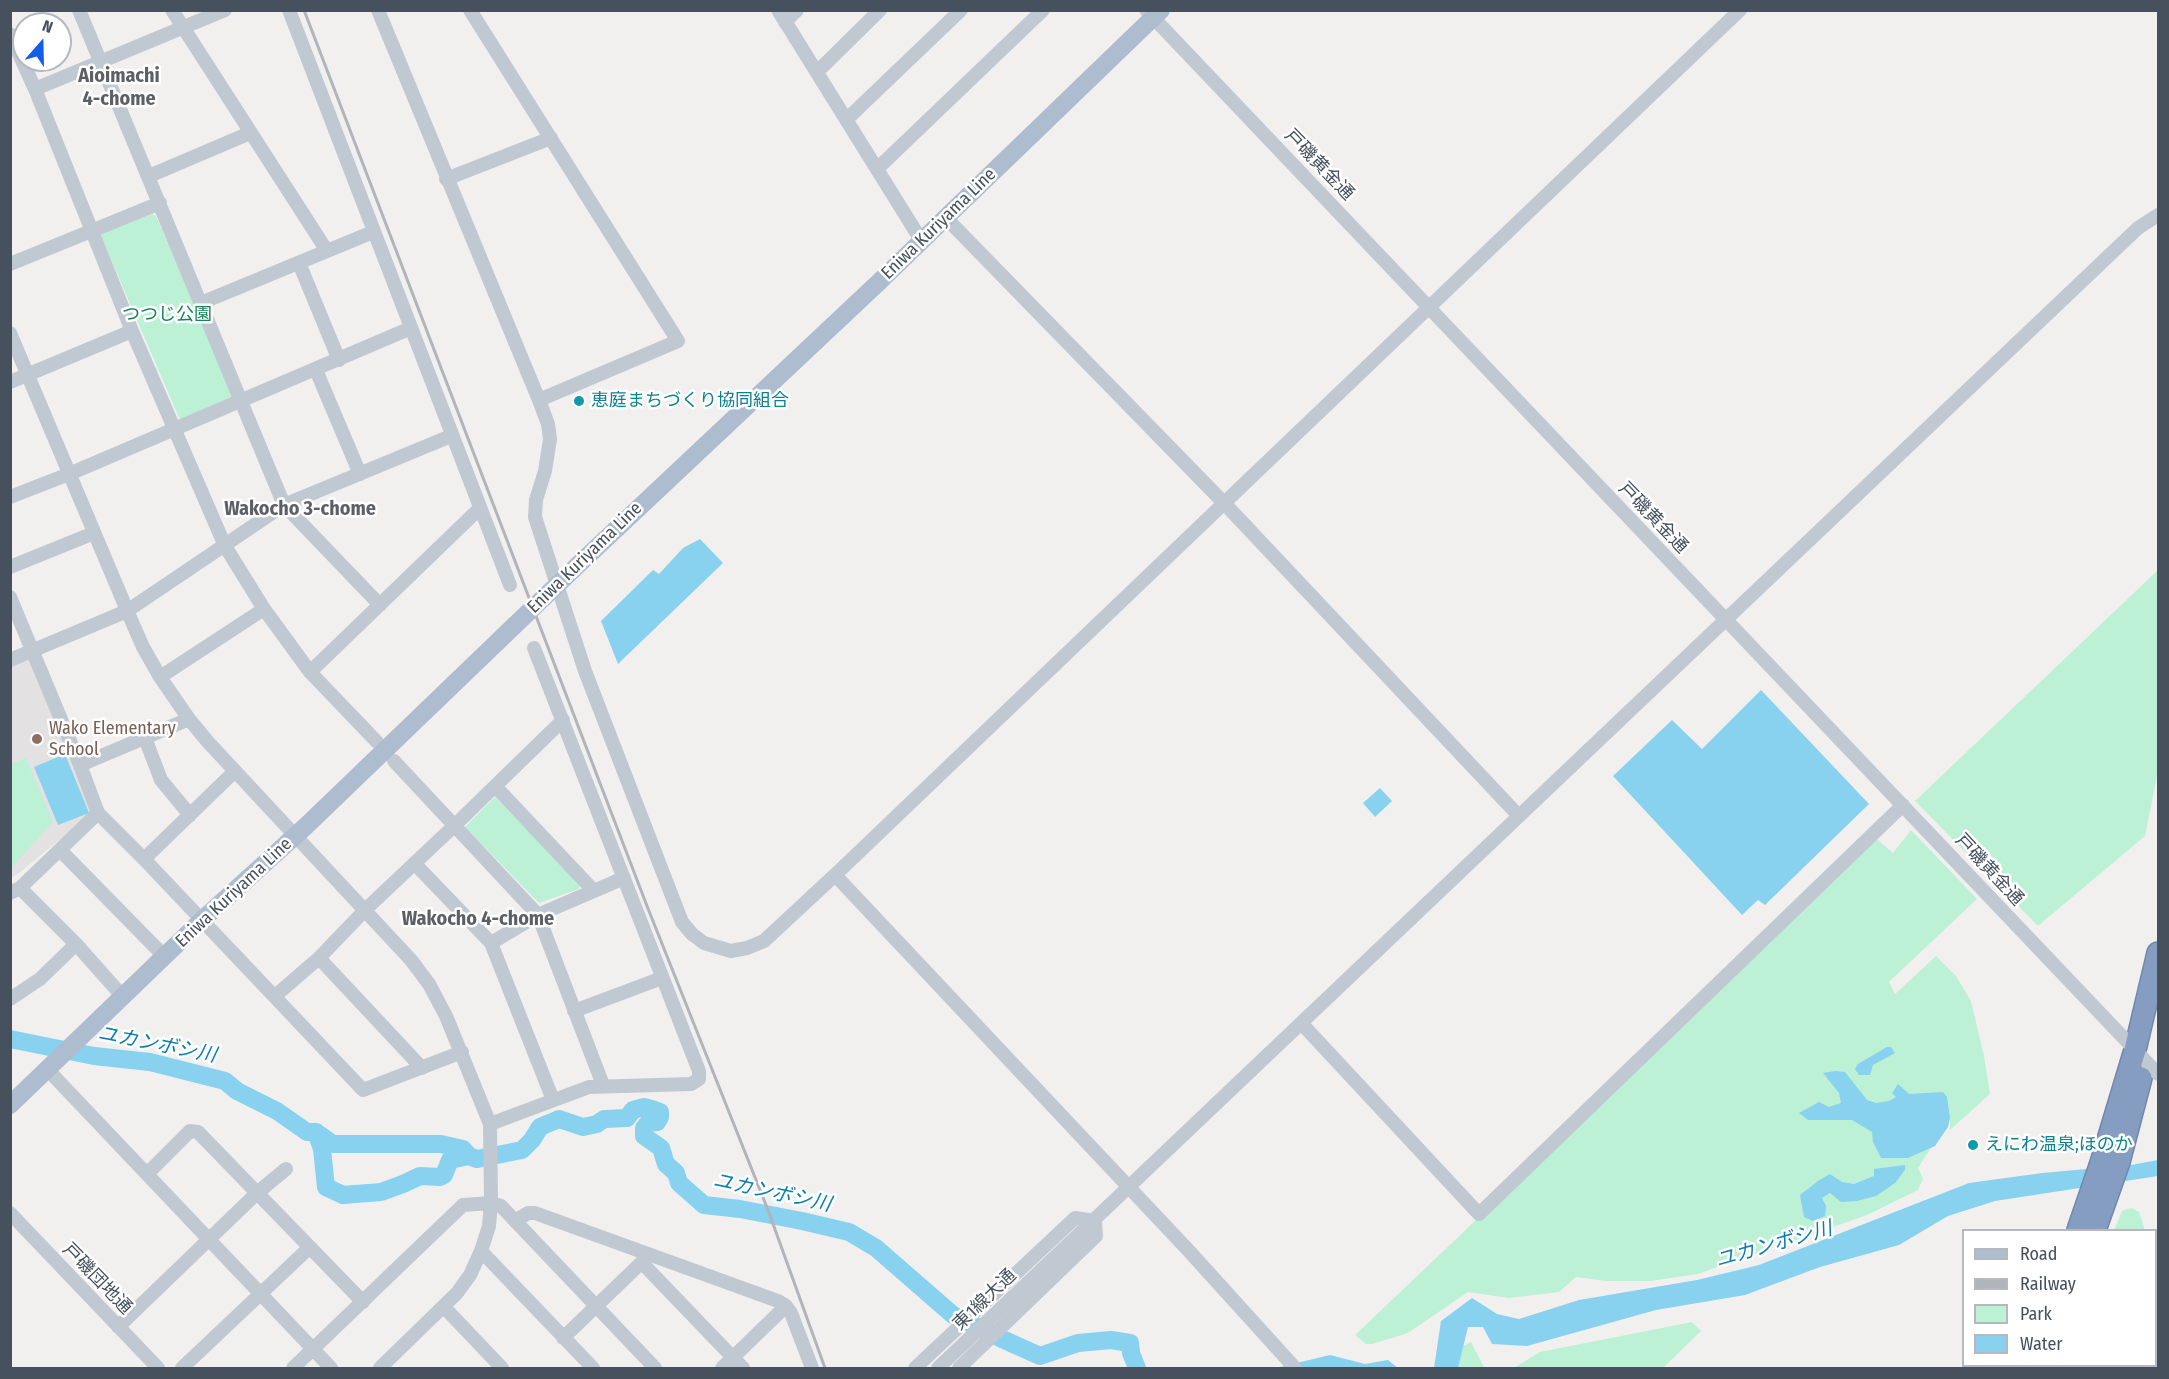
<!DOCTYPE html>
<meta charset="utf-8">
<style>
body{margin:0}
#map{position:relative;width:2169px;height:1379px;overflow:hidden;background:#f2f0ef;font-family:"Fira Sans Condensed",sans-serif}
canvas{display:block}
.frame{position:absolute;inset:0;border:12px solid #47515e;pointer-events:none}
.legend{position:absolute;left:1962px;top:1229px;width:195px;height:138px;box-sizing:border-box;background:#fff;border:2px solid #b5b9bf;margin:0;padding:8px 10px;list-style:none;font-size:18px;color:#47515e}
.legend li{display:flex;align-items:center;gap:12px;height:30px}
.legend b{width:30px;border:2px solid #b5b9bf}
.north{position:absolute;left:12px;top:12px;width:60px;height:60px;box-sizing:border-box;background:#fff;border:2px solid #b5b9bf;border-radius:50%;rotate:20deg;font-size:16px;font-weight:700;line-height:24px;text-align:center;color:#47515e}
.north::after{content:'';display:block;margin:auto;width:21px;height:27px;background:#125de9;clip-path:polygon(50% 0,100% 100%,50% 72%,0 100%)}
</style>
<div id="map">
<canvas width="2169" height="1379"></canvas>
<div class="frame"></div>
<ul class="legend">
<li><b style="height:8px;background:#aebccf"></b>Road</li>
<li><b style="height:8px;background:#b1b4ba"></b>Railway</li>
<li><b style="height:16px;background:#bdf1d5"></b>Park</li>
<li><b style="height:16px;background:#88d1ef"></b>Water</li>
</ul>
<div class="north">N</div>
</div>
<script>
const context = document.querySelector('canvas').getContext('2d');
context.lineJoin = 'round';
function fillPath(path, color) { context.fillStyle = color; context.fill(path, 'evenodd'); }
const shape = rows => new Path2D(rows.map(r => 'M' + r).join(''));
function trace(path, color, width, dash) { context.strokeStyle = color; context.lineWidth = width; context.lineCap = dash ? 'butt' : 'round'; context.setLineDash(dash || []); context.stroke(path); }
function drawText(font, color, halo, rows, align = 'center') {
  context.font = font + ' "Fira Sans Condensed","Noto Sans JP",sans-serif'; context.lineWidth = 5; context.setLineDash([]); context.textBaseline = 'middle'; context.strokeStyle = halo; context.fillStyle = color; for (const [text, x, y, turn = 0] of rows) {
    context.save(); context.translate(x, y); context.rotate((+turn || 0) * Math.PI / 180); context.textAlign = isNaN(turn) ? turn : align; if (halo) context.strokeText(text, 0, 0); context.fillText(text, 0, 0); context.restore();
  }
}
fillPath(shape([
 [33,657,93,812,18,874,11,878,11,667]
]), '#e3e1e1');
fillPath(shape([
 [152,214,156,216,234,396,180,420,100,234],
 [2158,570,2158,771,2145,836,2038,926,1915,801],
 [26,758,53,822,11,868,11,764],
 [495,797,581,883,579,889,539,903,465,827],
 [1911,830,1977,899,1889,982,1895,994,1936,956,1956,976,1971,1001,1984,1056,1990,1094,1950,1130,1950,1118,1918,1168,1923,1179,1918,1190,1867,1215,1698,1274,1650,1281,1605,1281,1576,1277,1559,1292,1509,1298,1468,1292,1408,1333,1372,1344,1366,1344,1355,1335,1877,839,1893,853],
 [2131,1208,2139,1212,2145,1230,2114,1230,2122,1211],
 [1692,1322,1701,1331,1663,1368,1565,1368,1563,1367,1560,1368,1516,1368,1515,1367,1540,1352],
 [1471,1342,1484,1367,1458,1368,1463,1346]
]), '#bdf1d5');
fillPath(shape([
 [700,539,723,563,618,664,601,621,653,570,659,574,683,548],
 [1761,690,1869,804,1765,905,1758,900,1742,915,1613,776,1672,720,1702,749],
 [65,754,89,813,58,825,34,767],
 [1380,788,1392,801,1375,817,1363,803],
 [1887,1047,1891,1047,1895,1053,1873,1065,1870,1075,1859,1075,1855,1069,1858,1064],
 [1835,1071,1845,1072,1867,1100,1876,1103,1889,1101,1896,1097,1892,1093,1898,1084,1909,1094,1943,1092,1947,1097,1950,1118,1948,1127,1935,1146,1908,1158,1881,1158,1873,1142,1872,1132,1852,1120,1808,1120,1799,1113,1819,1102,1829,1107,1841,1103,1839,1093,1823,1073],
 [2158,1160,2158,1176,1995,1201,1948,1216,1899,1245,1820,1267,1745,1295,1656,1310,1527,1346,1492,1344,1483,1327,1468,1327,1458,1368,1434,1368,1441,1321,1472,1298,1497,1314,1519,1319,1579,1300,1697,1280,1759,1265,1969,1183,2042,1173,2131,1165],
 [1905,1165,1905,1170,1895,1183,1876,1196,1857,1201,1841,1202,1830,1193,1822,1198,1826,1206,1825,1216,1813,1221,1804,1217,1800,1195,1818,1181,1830,1174,1842,1182,1854,1184,1874,1176,1874,1169],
 [1330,1355,1365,1364,1388,1360,1398,1368,1276,1368]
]), '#88d1ef');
trace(shape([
 [10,1039,94,1056,150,1062,225,1081,237,1091,277,1111,307,1132,316,1132,322,1149,326,1187,343,1195,381,1192,403,1184,420,1176,440,1177,444,1175,450,1160,469,1156,477,1159,522,1150,532,1140,540,1127,559,1119,583,1127,597,1124,604,1119,627,1118,633,1110,644,1107,655,1110,660,1112,660,1117,657,1122,648,1123,644,1128,644,1136,661,1148,666,1164,676,1173,679,1183,704,1205,740,1209,802,1221,849,1232,876,1248,953,1315,1002,1339,1040,1356,1078,1343,1111,1340,1130,1343,1131,1353,1137,1368],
 [316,1132,333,1144,441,1144,463,1149,469,1156]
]), '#88d1ef', 18);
const highway = shape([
 [2078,1230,2101,1163,2135,1050,2158,953],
 [2095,1230,2119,1162,2141,1078],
 [2016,1368,2018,1366]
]);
trace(highway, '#7188ac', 24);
trace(shape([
 [79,10,284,505,380,605],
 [172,10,327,251],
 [289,10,510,585],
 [378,10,539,400,678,341,470,10],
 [778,10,921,240],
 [1146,10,2158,1074],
 [785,22,797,10],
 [10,34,35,89,132,331,225,546,264,609,310,672,377,742],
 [817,72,880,10],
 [35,89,225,10],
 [846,120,961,10],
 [877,169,1043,10],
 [149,176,250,133],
 [446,179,551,138],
 [945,217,1224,503,1519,816],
 [299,263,339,360],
 [10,264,160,203],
 [201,303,373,232],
 [10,333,132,622,143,647,160,677,189,719,208,742,411,960,429,984,446,1016,490,1124,491,1203,489,1226,481,1251,470,1275,457,1293,380,1368],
 [316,370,360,474],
 [10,382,132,331],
 [539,400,548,424,550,439,545,471,536,500,535,517,585,671,682,922,692,934,704,943,731,951,747,948,764,941,835,875],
 [10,497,69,474,411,328],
 [10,567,94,533],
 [10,597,80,765,98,813,144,859,363,1090,462,1052],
 [10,660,127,611,284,505,451,436],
 [310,672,480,508],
 [160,677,264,609],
 [145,738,161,780,190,815],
 [394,761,538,915,603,1085],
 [80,765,189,719],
 [495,786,594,891],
 [60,850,165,957],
 [144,859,235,771],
 [415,864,491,943,553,1100],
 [20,888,76,944,124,998],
 [10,893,20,888,98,813],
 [491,943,538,915,624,878],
 [319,958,422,1068],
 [275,996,319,958,366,909,454,826,563,720],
 [10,999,40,979,76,944],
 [574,1011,662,978],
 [1302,1024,1479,1214,1903,805],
 [48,1070,331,1368],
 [490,1124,589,1087,691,1084,699,1079,699,1071,534,648],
 [147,1174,190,1131,198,1132,363,1302],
 [10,1213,158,1368],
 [515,1221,528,1213,535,1213,778,1301,786,1306,791,1313,812,1368],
 [481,1251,593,1368],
 [646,1254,643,1261,645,1266,743,1368],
 [444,1307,502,1368],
 [118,1327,257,1193,286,1169],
 [2156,1333,2158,1330],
 [563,1338,643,1261],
 [182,1368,310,1247],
 [293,1368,463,1205,491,1203,501,1206,655,1368],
 [722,1368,786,1306],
 [915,1368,1075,1218,1095,1221,1096,1236,959,1368],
 [938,1368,2138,228,2158,215],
 [1295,1368,1189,1251,835,875,1740,10],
 [2118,1368,2122,1366]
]), '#c0c8d2', 14);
trace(shape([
 [578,565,879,282,1161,10],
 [10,1105,202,920,306,826,515,625]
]), '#aebccf', 18);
trace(highway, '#859dc0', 21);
trace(shape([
 [304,10,647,906,768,1210,825,1368]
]), '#b1b4ba', 3);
trace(shape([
 [515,625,578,565]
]), '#aebccf', 18);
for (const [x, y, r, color] of [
 [579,401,6,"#0f9aa8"],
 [37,739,6,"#8d6e63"],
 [1973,1145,6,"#0f9aa8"]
]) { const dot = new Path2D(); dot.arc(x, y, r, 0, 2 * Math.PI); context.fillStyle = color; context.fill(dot); trace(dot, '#fff', 2); }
drawText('18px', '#47515e', '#fff', [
 ["戸磯黄金通",1319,165,46],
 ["Eniwa Kuriyama Line",939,224,-44],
 ["戸磯黄金通",1653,518,46],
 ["Eniwa Kuriyama Line",585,558,-44],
 ["戸磯黄金通",1989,870,47],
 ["Eniwa Kuriyama Line",234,893,-43],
 ["戸磯団地通",97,1279,46],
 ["東1線大通",985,1300,-44]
]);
drawText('18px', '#148355', '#fff', [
 ["つつじ公園",167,315]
]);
drawText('18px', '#0d838f', '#fff', [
 ["恵庭まちづくり協同組合",591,401],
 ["えにわ温泉;ほのか",1985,1145]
], 'left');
drawText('18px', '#785e54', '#fff', [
 ["Wako Elementary",49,729],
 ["School",49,750]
], 'left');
drawText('bold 20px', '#5c5f65', '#fff', [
 ["Aioimachi",119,76],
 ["4-chome",119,99],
 ["Wakocho 3-chome",300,509],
 ["Wakocho 4-chome",478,919]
]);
drawText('italic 20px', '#077eb1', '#fff', [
 ["ユカンボシ川",157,1045,11],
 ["ユカンボシ川",772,1193,12],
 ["ユカンボシ川",1774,1245,-16]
]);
</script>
